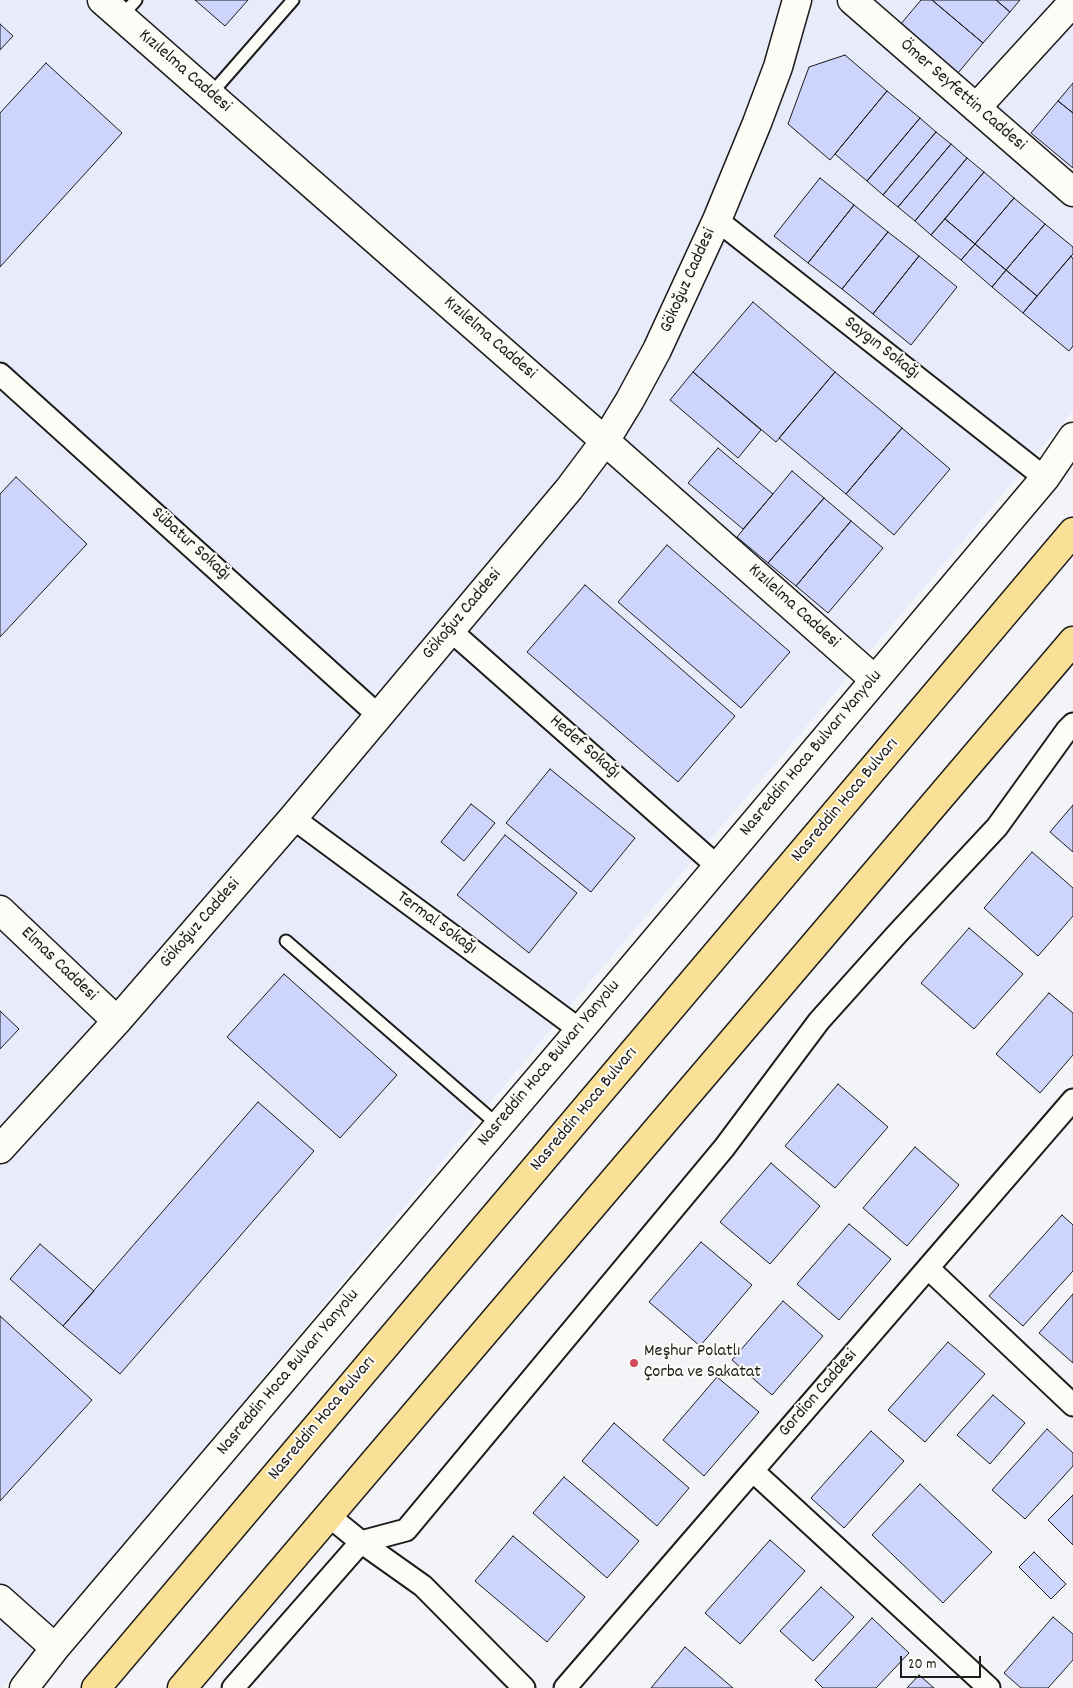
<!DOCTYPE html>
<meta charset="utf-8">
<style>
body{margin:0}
#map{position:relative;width:1073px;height:1688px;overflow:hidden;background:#f3f4f8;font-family:Dekko,sans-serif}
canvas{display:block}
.scale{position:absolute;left:900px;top:1656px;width:81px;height:22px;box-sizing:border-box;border:2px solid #1c1c1c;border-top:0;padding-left:6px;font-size:15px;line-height:18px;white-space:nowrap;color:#1c1c1c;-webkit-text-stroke:4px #fdfcf7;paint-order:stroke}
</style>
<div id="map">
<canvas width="1073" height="1688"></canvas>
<div class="scale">20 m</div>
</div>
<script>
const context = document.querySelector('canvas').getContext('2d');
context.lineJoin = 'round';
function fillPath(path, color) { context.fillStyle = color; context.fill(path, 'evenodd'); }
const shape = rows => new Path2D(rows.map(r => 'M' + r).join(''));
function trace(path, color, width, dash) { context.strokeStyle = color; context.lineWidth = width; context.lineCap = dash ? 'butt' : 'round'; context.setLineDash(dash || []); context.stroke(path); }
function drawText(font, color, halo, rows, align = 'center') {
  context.font = font + ' Dekko,sans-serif'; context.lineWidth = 4; context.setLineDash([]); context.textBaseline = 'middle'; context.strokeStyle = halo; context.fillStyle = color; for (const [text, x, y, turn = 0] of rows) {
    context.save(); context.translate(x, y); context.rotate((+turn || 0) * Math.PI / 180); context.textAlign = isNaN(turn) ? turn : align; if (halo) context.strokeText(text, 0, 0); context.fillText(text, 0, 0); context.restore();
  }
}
fillPath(shape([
 [0,0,1073,0,1073,411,590,982,162,1500,2,1688,0,1688]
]), '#e8ebfa');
const building = shape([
 [195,0,248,0,225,26,195,0],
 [921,0,932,0,983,43,958,73,900,25,921,0],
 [932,0,996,0,1010,12,983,43,932,0],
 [996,0,1020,0,1010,12,996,0],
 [0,24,13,36,0,50,0,24],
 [845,55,887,91,830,160,788,124,809,67,845,55],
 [46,63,122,133,0,267,0,113,46,63],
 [1073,83,1073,113,1058,101,1073,83],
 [887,91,920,118,867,181,835,154,887,91],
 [1058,101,1073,113,1073,168,1031,133,1058,101],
 [920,118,936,132,883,195,867,181,920,118],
 [936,132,951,144,898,207,883,195,936,132],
 [951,144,967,158,915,221,898,207,951,144],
 [967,158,984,172,931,235,915,221,967,158],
 [984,172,1014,198,975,244,945,219,984,172],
 [820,178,854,205,808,263,774,236,820,178],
 [1014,198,1045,224,1006,270,975,244,1014,198],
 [854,205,888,232,842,289,808,263,854,205],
 [945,219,975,244,961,260,931,235,945,219],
 [1045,224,1073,247,1073,254,1037,296,1006,270,1045,224],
 [888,232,919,256,873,314,842,289,888,232],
 [975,244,1006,270,992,287,961,260,975,244],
 [919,256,957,287,911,345,873,314,919,256],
 [1071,256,1073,259,1073,346,1069,351,1023,313,1071,256],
 [1006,270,1037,296,1023,313,992,287,1006,270],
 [753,302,835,372,776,442,693,372,753,302],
 [693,372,761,430,738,458,670,400,693,372],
 [835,372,902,428,846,494,779,438,835,372],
 [902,428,950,469,894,535,846,494,902,428],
 [718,448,773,494,743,529,688,483,718,448],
 [792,471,824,498,768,563,737,537,792,471],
 [16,477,87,544,0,637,0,494,16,477],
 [824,498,851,521,796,586,768,563,824,498],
 [851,521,883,548,828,613,796,586,851,521],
 [667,545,790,652,741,708,618,602,667,545],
 [585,585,735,716,678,782,527,652,585,585],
 [550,769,635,838,591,892,506,823,550,769],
 [471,804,495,823,464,861,441,842,471,804],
 [1073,805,1073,852,1050,832,1073,805],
 [505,835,577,893,529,953,457,895,505,835],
 [1032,852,1073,888,1073,916,1038,956,984,908,1032,852],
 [969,928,1023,974,974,1029,921,983,969,928],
 [284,974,397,1075,340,1138,227,1037,284,974],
 [1049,993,1073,1013,1073,1055,1040,1093,996,1054,1049,993],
 [0,1011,19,1029,0,1049,0,1011],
 [838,1084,888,1127,835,1188,785,1146,838,1084],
 [258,1102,314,1151,120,1374,63,1326,258,1102],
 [915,1147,959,1185,907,1246,863,1208,915,1147],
 [771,1163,820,1206,770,1264,720,1222,771,1163],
 [1062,1215,1073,1225,1073,1271,1023,1326,989,1296,1062,1215],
 [849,1224,891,1259,839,1320,797,1284,849,1224],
 [701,1242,752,1285,700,1346,649,1302,701,1242],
 [40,1244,94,1291,63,1326,10,1279,40,1244],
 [1073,1294,1073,1363,1039,1333,1073,1294],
 [783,1301,823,1336,772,1395,732,1360,783,1301],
 [0,1316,92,1400,0,1501,0,1316],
 [948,1342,985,1374,925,1442,888,1410,948,1342],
 [717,1377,759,1412,704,1476,663,1440,717,1377],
 [993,1395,1025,1423,990,1464,957,1435,993,1395],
 [614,1423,689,1488,657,1526,582,1461,614,1423],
 [1047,1429,1073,1453,1073,1466,1025,1519,992,1490,1047,1429],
 [871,1431,904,1461,844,1528,811,1498,871,1431],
 [564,1477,639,1541,607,1578,533,1513,564,1477],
 [920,1484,992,1552,943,1603,872,1535,920,1484],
 [1073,1495,1073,1545,1048,1520,1073,1495],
 [513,1536,585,1597,547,1642,475,1581,513,1536],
 [770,1540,805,1571,740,1644,705,1613,770,1540],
 [1034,1552,1066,1584,1051,1599,1019,1567,1034,1552],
 [821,1587,854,1617,813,1661,780,1631,821,1587],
 [1053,1617,1073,1634,1073,1660,1048,1688,1021,1688,1004,1673,1053,1617],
 [872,1618,909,1653,876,1688,823,1688,815,1680,872,1618],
 [685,1647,733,1688,651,1688,685,1647],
 [919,1675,934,1688,907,1688,919,1675]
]);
fillPath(building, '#cdd5fd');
trace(building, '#1c1c1c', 1);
const lane = shape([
 [121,17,136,0],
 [210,95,293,0],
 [286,941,498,1125]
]);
const street = shape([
 [717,220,1045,478],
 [0,374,379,716],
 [450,630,717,866],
 [293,818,580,1030],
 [928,1268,1073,1405],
 [753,1471,989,1688],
 [329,1516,361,1542,423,1586,524,1688],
 [233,1688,361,1542,406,1530,724,1148,819,1021,897,934,997,827,1067,730,1073,724],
 [565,1688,1073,1100]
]);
const secondary = shape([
 [102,0,605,441,875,680],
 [852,0,1073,192],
 [976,108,1073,2],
 [0,910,117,1021],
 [0,1149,117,1021,293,818,569,489,605,441,630,400,657,350,717,220,757,123,778,67,797,0],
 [0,1599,55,1648],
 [24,1688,55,1648,580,1030,1045,478,1073,437]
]);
const highway = shape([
 [96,1688,1073,532],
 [182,1688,1073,641]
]);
trace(lane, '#1c1c1c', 15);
trace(street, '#1c1c1c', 25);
trace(secondary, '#1c1c1c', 31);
trace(highway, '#1c1c1c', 31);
trace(lane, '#fdfcf7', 11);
trace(street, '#fdfcf7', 21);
trace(secondary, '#fdfcf7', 28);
trace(highway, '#fadf96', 28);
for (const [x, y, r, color] of [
 [634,1363,5,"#d1495b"]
]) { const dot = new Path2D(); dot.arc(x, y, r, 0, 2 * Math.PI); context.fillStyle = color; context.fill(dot); trace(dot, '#fdfcf7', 2); }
drawText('18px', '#1c1c1c', '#fdfcf7', [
 ["Kızılelma Caddesi",184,72,41],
 ["Ömer Seyfettin Caddesi",962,96,41],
 ["Gökoğuz Caddesi",689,281,-66],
 ["Kızılelma Caddesi",489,339,41],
 ["Saygın Sokağı",881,349,38],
 ["Sübatur Sokağı",190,545,42],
 ["Kızılelma Caddesi",793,607,42],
 ["Gökoğuz Caddesi",463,615,-50],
 ["Hedef Sokağı",584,748,41],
 ["Nasreddin Hoca Bulvarı Yanyolu",812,754,-50],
 ["Nasreddin Hoca Bulvarı",846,801,-50],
 ["Gökoğuz Caddesi",201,924,-49],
 ["Termal Sokağı",436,924,36],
 ["Elmas Caddesi",58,965,44],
 ["Nasreddin Hoca Bulvarı Yanyolu",550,1064,-50],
 ["Nasreddin Hoca Bulvarı",585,1110,-50],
 ["Nasreddin Hoca Bulvarı Yanyolu",289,1373,-50],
 ["Gordion Caddesi",819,1394,-49],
 ["Nasreddin Hoca Bulvarı",323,1419,-50]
]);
drawText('18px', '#1c1c1c', '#fdfcf7', [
 ["Meşhur Polatlı",644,1353],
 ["Çorba ve Sakatat",644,1374]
], 'left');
</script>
